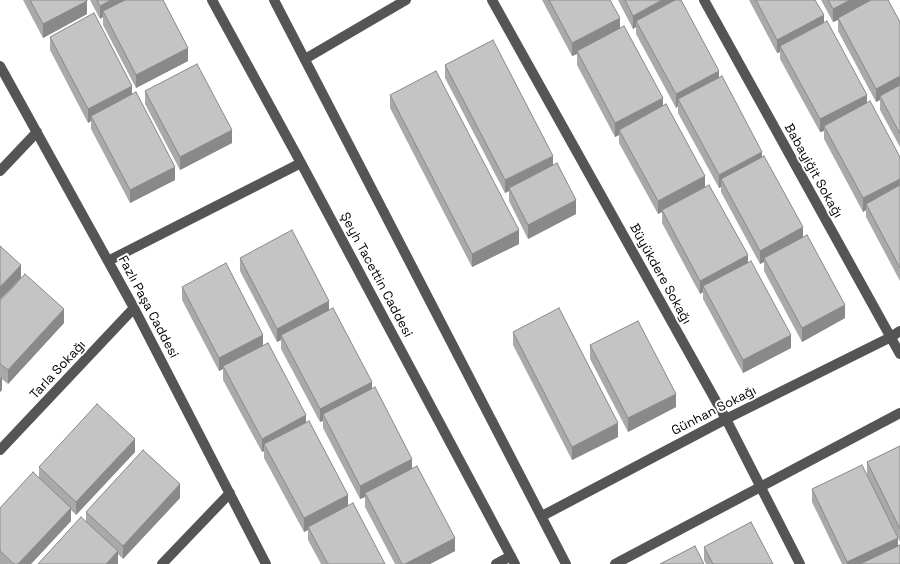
<!DOCTYPE html>
<meta charset="utf-8">
<style>
body{margin:0}
canvas{display:block;background:#fff}
</style>
<canvas width="900" height="564"></canvas>
<script>
const context = document.querySelector('canvas').getContext('2d');
context.lineJoin = 'round';
const shape = rows => new Path2D(rows.map(r => 'M' + r).join(''));
function trace(path, color, width, dash) { context.strokeStyle = color; context.lineWidth = width; context.lineCap = dash ? 'butt' : 'round'; context.setLineDash(dash || []); context.stroke(path); }
function fillPath(path, color) { context.fillStyle = color; context.fill(path, 'evenodd'); }
function drawText(font, color, halo, rows, align = 'center') {
  context.font = font + ' "Space Grotesk",sans-serif'; context.lineWidth = 4; context.setLineDash([]); context.textBaseline = 'middle'; context.strokeStyle = halo; context.fillStyle = color; for (const [text, x, y, turn = 0] of rows) {
    context.save(); context.translate(x, y); context.rotate((+turn || 0) * Math.PI / 180); context.textAlign = isNaN(turn) ? turn : align; if (halo) context.strokeText(text, 0, 0); context.fillText(text, 0, 0); context.restore();
  }
}
trace(shape([
 [212,0,301,163,515,564],
 [274,0,566,564],
 [492,0,726,419,800,564],
 [704,0,900,354],
 [305,59,406,0],
 [0,66,134,308,266,564],
 [0,171,37,132],
 [108,261,301,163],
 [0,450,134,308],
 [542,516,726,419,891,337,900,331],
 [162,564,230,493],
 [496,564,511,556],
 [615,564,900,413]
]), '#555', 10);
fillPath(shape([
 [23,0,87,0,87,14,43,38],
 [90,0,163,0,188,61,136,88,103,25,103,17,100,19],
 [542,0,610,0,620,29,663,106,705,187,748,262,791,348,743,373,703,299,703,292,700,294,662,223,662,212,658,214,619,143,619,135,615,137,577,65,577,54,572,56],
 [618,0,681,0,719,77,762,157,845,318,802,342,764,271,764,262,760,264,721,192,721,187,719,188,678,113,678,106,676,108,636,34,636,27,633,29],
 [749,0,815,0,824,22,867,103,900,157,900,281,866,217,866,210,863,212,824,139,824,131,820,132,780,59,780,52,777,53],
 [821,0,888,0,900,22,900,147,880,110,880,100,876,102,838,31,838,20,833,22],
 [50,37,132,94,175,180,130,203,91,129,91,121,88,123,50,50],
 [445,65,553,165,576,214,528,239,509,201,509,191,505,193,445,78],
 [145,91,232,143,180,170,145,104],
 [390,95,519,244,472,267,390,108],
 [240,258,329,310,372,389,455,551,430,564,395,564,365,507,365,497,360,499,323,428,323,421,320,422,281,349,281,340,277,342,240,271],
 [182,287,263,346,306,422,348,506,385,564,321,564,308,540,308,530,304,532,264,458,264,451,262,452,223,380,223,369,219,371,182,300],
 [0,301,64,323,8,384,2,379,2,390,0,392],
 [513,332,618,437,572,460,513,345],
 [590,345,676,407,628,432,590,359],
 [900,446,900,542,867,475,867,462],
 [135,452,76,515,71,510,71,521,31,564,0,564,0,508,39,477,39,467],
 [812,489,898,546,900,564,842,564,812,502],
 [180,498,123,559,118,554,118,564,86,522,86,512],
 [704,547,773,564,706,564,704,560]
]), '#a9a9a9');
fillPath(shape([
 [111,0,136,0,103,11,103,17,100,19,100,6],
 [662,0,677,0,636,21,636,27,633,29,633,16],
 [850,0,875,0,838,18,838,20,833,22,833,9],
 [87,1,87,14,43,38,43,24],
 [824,15,824,29,780,46,780,52,777,53,777,40],
 [620,18,620,31,577,51,577,54,572,56,572,43],
 [188,48,188,61,136,88,136,75],
 [719,71,719,85,678,99,678,106,676,108,676,94],
 [900,76,900,90,880,96,880,100,876,102,876,89],
 [132,86,132,100,91,116,91,121,88,123,88,109],
 [867,95,867,108,824,126,824,131,820,132,820,119],
 [663,98,663,111,619,130,619,135,615,137,615,123],
 [232,130,232,143,180,170,180,157],
 [762,152,762,165,721,179,721,187,719,188,719,175],
 [553,156,553,169,509,188,509,191,505,193,505,180],
 [175,167,175,180,130,203,130,190],
 [705,176,705,189,662,210,662,212,658,214,658,201],
 [900,179,900,192,866,204,866,210,863,212,863,198],
 [576,200,576,214,528,239,528,225],
 [803,227,803,241,764,258,764,262,760,264,760,251],
 [519,230,519,244,472,267,472,254],
 [748,255,748,269,703,286,703,292,700,294,700,281],
 [21,265,21,278,0,300,0,287],
 [329,301,329,315,281,335,281,340,277,342,277,329],
 [845,305,845,318,802,342,802,328],
 [64,309,64,323,8,384,8,370],
 [263,335,263,348,223,366,223,369,219,371,219,358],
 [791,335,791,348,743,373,743,360],
 [2,376,2,390,0,392,0,379],
 [372,382,372,395,323,414,323,421,320,422,320,409],
 [676,394,676,407,628,432,628,418],
 [306,415,306,429,264,444,264,451,262,452,262,439],
 [618,423,618,437,572,460,572,447],
 [135,439,135,452,76,515,76,502],
 [412,459,412,472,365,493,365,497,360,499,360,486],
 [180,484,180,498,123,559,123,546],
 [348,495,348,509,308,527,308,530,304,532,304,518],
 [71,508,71,521,31,564,18,564],
 [455,538,455,551,430,564,405,564],
 [898,538,898,551,871,564,847,564,847,562],
 [118,551,118,564,106,564]
]), '#898989');
const building = shape([
 [30,0,87,0,87,1,43,24,30,0],
 [97,0,111,0,100,6,97,0],
 [125,0,163,0,188,48,136,75,103,11,125,0],
 [549,0,610,0,620,18,572,43,549,0],
 [625,0,662,0,633,16,625,0],
 [675,0,681,0,719,71,676,94,636,21,675,0],
 [756,0,815,0,824,15,777,40,756,0],
 [828,0,850,0,833,9,828,0],
 [871,0,888,0,900,22,900,76,876,89,838,18,871,0],
 [94,13,132,86,88,109,50,37,94,13],
 [827,21,867,95,820,119,780,46,827,21],
 [624,26,663,98,615,123,577,51,624,26],
 [493,40,553,156,505,180,445,65,493,40],
 [197,64,232,130,180,157,145,91,197,64],
 [436,71,519,230,472,254,390,95,436,71],
 [722,76,762,152,719,175,678,99,722,76],
 [900,85,900,134,880,96,900,85],
 [136,92,175,167,130,190,91,116,136,92],
 [870,101,900,157,900,179,863,198,824,126,870,101],
 [666,104,705,176,658,201,619,130,666,104],
 [764,156,803,227,760,251,721,179,764,156],
 [557,163,576,200,528,225,509,188,557,163],
 [709,185,748,255,700,281,662,210,709,185],
 [900,185,900,268,866,204,900,185],
 [292,230,329,301,277,329,240,258,292,230],
 [807,235,845,305,802,328,764,258,807,235],
 [0,246,21,265,0,287,0,246],
 [751,261,791,335,743,360,703,286,751,261],
 [226,263,263,335,219,358,182,287,226,263],
 [25,274,64,309,8,370,0,364,0,301,25,274],
 [333,308,372,382,320,409,281,335,333,308],
 [559,308,618,423,572,447,513,332,559,308],
 [638,321,676,394,628,418,590,345,638,321],
 [268,343,306,415,262,439,223,366,268,343],
 [375,387,412,459,360,486,323,414,375,387],
 [97,404,135,439,76,502,39,467,97,404],
 [309,421,348,495,304,518,264,444,309,421],
 [900,446,900,529,867,462,900,446],
 [143,450,180,484,123,546,86,512,143,450],
 [862,465,898,538,847,562,812,489,862,465],
 [417,466,455,538,405,564,402,564,365,493,417,466],
 [33,472,71,508,18,564,14,564,0,551,0,508,33,472],
 [353,503,385,564,328,564,308,527,353,503],
 [81,517,118,551,106,564,38,564,81,517],
 [751,522,773,564,713,564,704,547,751,522],
 [900,545,900,564,860,564,900,545],
 [695,546,704,564,660,564,695,546]
]);
fillPath(building, '#c4c4c4');
trace(building, '#898989', 1);
drawText('13px', '#000', '#fff', [
 ["Babayiğit Sokağı",813,171,61],
 ["Büyükdere Sokağı",660,274,61],
 ["Şeyh Tacettin Caddesi",376,275,62],
 ["Fazlı Paşa Caddesi",148,307,62],
 ["Tarla Sokağı",58,370,-47],
 ["Günhan Sokağı",714,411,-27]
]);
</script>
